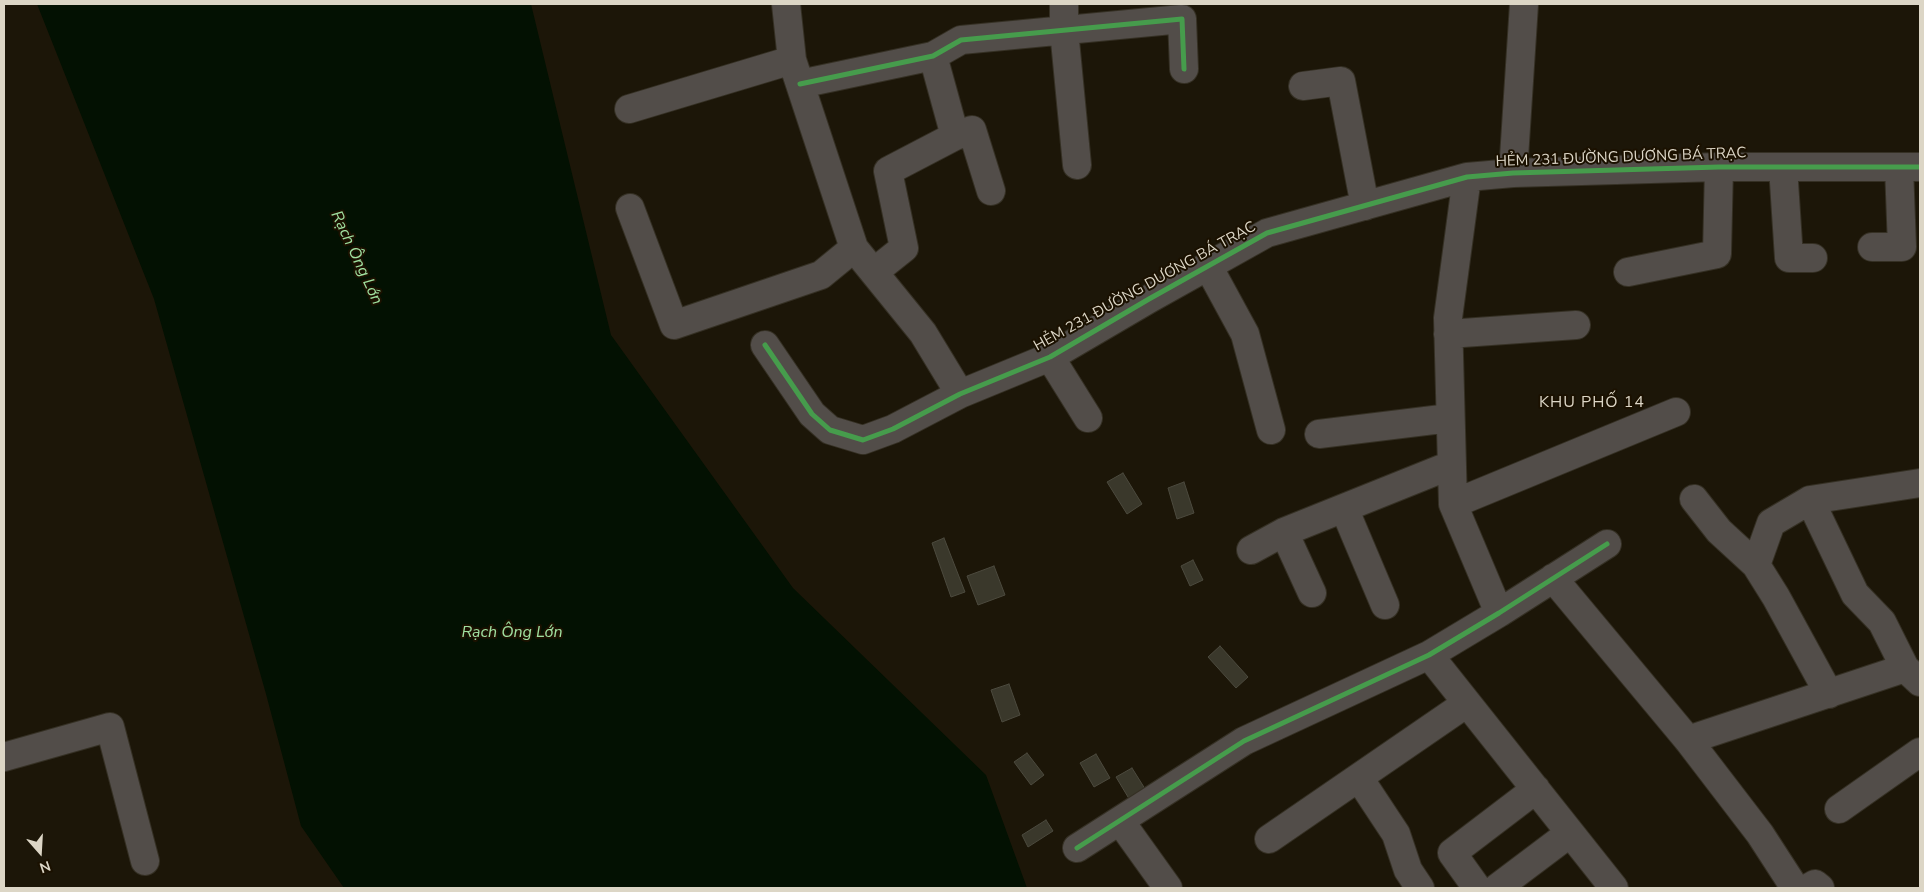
<!DOCTYPE html>
<meta charset="utf-8">
<style>
body{margin:0}
#map{position:relative;width:1924px;height:892px;overflow:hidden;background:#1c1608;font-family:"Nunito Sans",sans-serif}
canvas{display:block}
.frame{position:absolute;inset:0;border:5px solid #dcd6c6;pointer-events:none}
.north{position:absolute;left:15px;top:827px;width:50px;height:50px;-webkit-text-stroke:4px #1b1100;paint-order:stroke;rotate:161deg;font-size:14px;font-weight:700;line-height:20px;text-align:center;color:#dcd6c6}
.north::after{content:'';display:block;margin:auto;width:18px;height:22px;background:#dcd6c6;clip-path:polygon(50% 0,100% 100%,50% 72%,0 100%)}
</style>
<div id="map">
<canvas width="1924" height="892"></canvas>
<div class="frame"></div>
<div class="north">N</div>
</div>
<script>
const context = document.querySelector('canvas').getContext('2d');
context.lineJoin = 'round';
function fillPath(path, color) { context.fillStyle = color; context.fill(path, 'evenodd'); }
const shape = rows => new Path2D(rows.map(r => 'M' + r).join(''));
function trace(path, color, width, dash) { context.strokeStyle = color; context.lineWidth = width; context.lineCap = dash ? 'butt' : 'round'; context.setLineDash(dash || []); context.stroke(path); }
function drawText(font, color, halo, rows, align = 'center') {
  context.font = font + ' "Nunito Sans",sans-serif'; context.lineWidth = 4; context.setLineDash([]); context.textBaseline = 'middle'; context.strokeStyle = halo; context.fillStyle = color; for (const [text, x, y, turn = 0] of rows) {
    context.save(); context.translate(x, y); context.rotate((+turn || 0) * Math.PI / 180); context.textAlign = isNaN(turn) ? turn : align; if (halo) context.strokeText(text, 0, 0); context.fillText(text, 0, 0); context.restore();
  }
}
fillPath(shape([
 [37,4,531,4,611,335,793,588,986,775,1027,888,344,888,301,826,266,694,154,299]
]), '#031102');
const building = shape([
 [1123,473,1142,504,1127,514,1107,482,1123,473],
 [1184,482,1194,513,1177,519,1168,488,1184,482],
 [944,538,965,592,951,597,932,543,944,538],
 [1193,560,1203,580,1190,586,1181,566,1193,560],
 [994,566,1005,595,978,605,967,576,994,566],
 [1220,646,1248,677,1236,688,1208,657,1220,646],
 [1009,684,1020,715,1002,722,991,690,1009,684],
 [1027,753,1044,775,1031,785,1014,762,1027,753],
 [1096,754,1110,778,1094,787,1080,763,1096,754],
 [1132,768,1147,792,1131,802,1116,777,1132,768],
 [1046,820,1053,831,1028,847,1022,835,1046,820]
]);
fillPath(building, '#3a382b');
trace(building, '#4c4a3e', 1);
const minor = shape([
 [1064,4,1064,30,1077,165],
 [933,56,955,136],
 [792,60,854,248,923,333,960,394],
 [800,84,933,56,961,40,1182,19,1184,69],
 [1303,86,1341,81,1365,206],
 [629,109,792,60,786,4],
 [1783,167,1789,258,1813,258],
 [1513,173,1524,4],
 [1467,177,1448,318,1453,504,1499,613],
 [630,208,674,325,821,275,854,248],
 [1872,247,1902,247,1899,167],
 [1208,266,1245,334,1271,430],
 [874,272,904,248,888,171,955,136,972,130,991,191],
 [1628,272,1717,254,1719,167],
 [1448,334,1576,325],
 [765,345,812,414,830,430,863,440,893,429,960,394,1050,357,1149,299,1267,233,1467,177,1513,173,1719,167,1920,167],
 [1050,357,1088,418],
 [1319,434,1450,418],
 [1694,499,1719,531,1756,565,1776,597,1829,694],
 [1810,500,1855,594,1882,622,1905,668,1920,682],
 [1453,504,1676,412],
 [1344,508,1385,605],
 [1284,532,1312,593],
 [1251,550,1284,532,1451,465],
 [1756,565,1771,523,1810,500,1920,483],
 [1553,578,1688,740,1760,834,1795,888],
 [1429,655,1614,888],
 [1688,740,1905,668],
 [4,757,110,727,145,861],
 [1359,778,1396,834,1408,870,1420,888],
 [1839,809,1920,752],
 [1120,821,1168,888],
 [1269,839,1467,703],
 [1077,848,1244,741,1429,655,1499,613,1607,544],
 [1477,888,1452,853,1536,789],
 [1497,888,1570,833],
 [1808,888,1815,884,1820,888]
]);
trace(minor, '#353024', 30);
trace(minor, '#524d49', 28);
trace(shape([
 [800,84,933,56,961,40,1182,19,1184,69],
 [765,345,812,414,830,430,863,440,893,429,960,394,1050,357,1149,299,1267,233,1467,177,1513,173,1719,167,1920,167],
 [1077,848,1244,741,1429,655,1499,613,1607,544]
]), '#469c4c', 5);
drawText('15px', '#dcd6c6', '#1b1100', [
 ["HẺM 231 ĐƯỜNG DƯƠNG BÁ TRẠC",1621,158,-2],
 ["HẺM 231 ĐƯỜNG DƯƠNG BÁ TRẠC",1145,287,-29]
]);
drawText('italic 16px', '#a0e1a0', '#1b1100', [
 ["Rạch Ông Lớn",356,258,65],
 ["Rạch Ông Lớn",512,633]
]);
context.letterSpacing = '1px';
drawText('16px', '#dcd6c6', '#1b1100', [
 ["KHU PHỐ 14",1592,403]
]);
context.letterSpacing = '0px';
</script>
